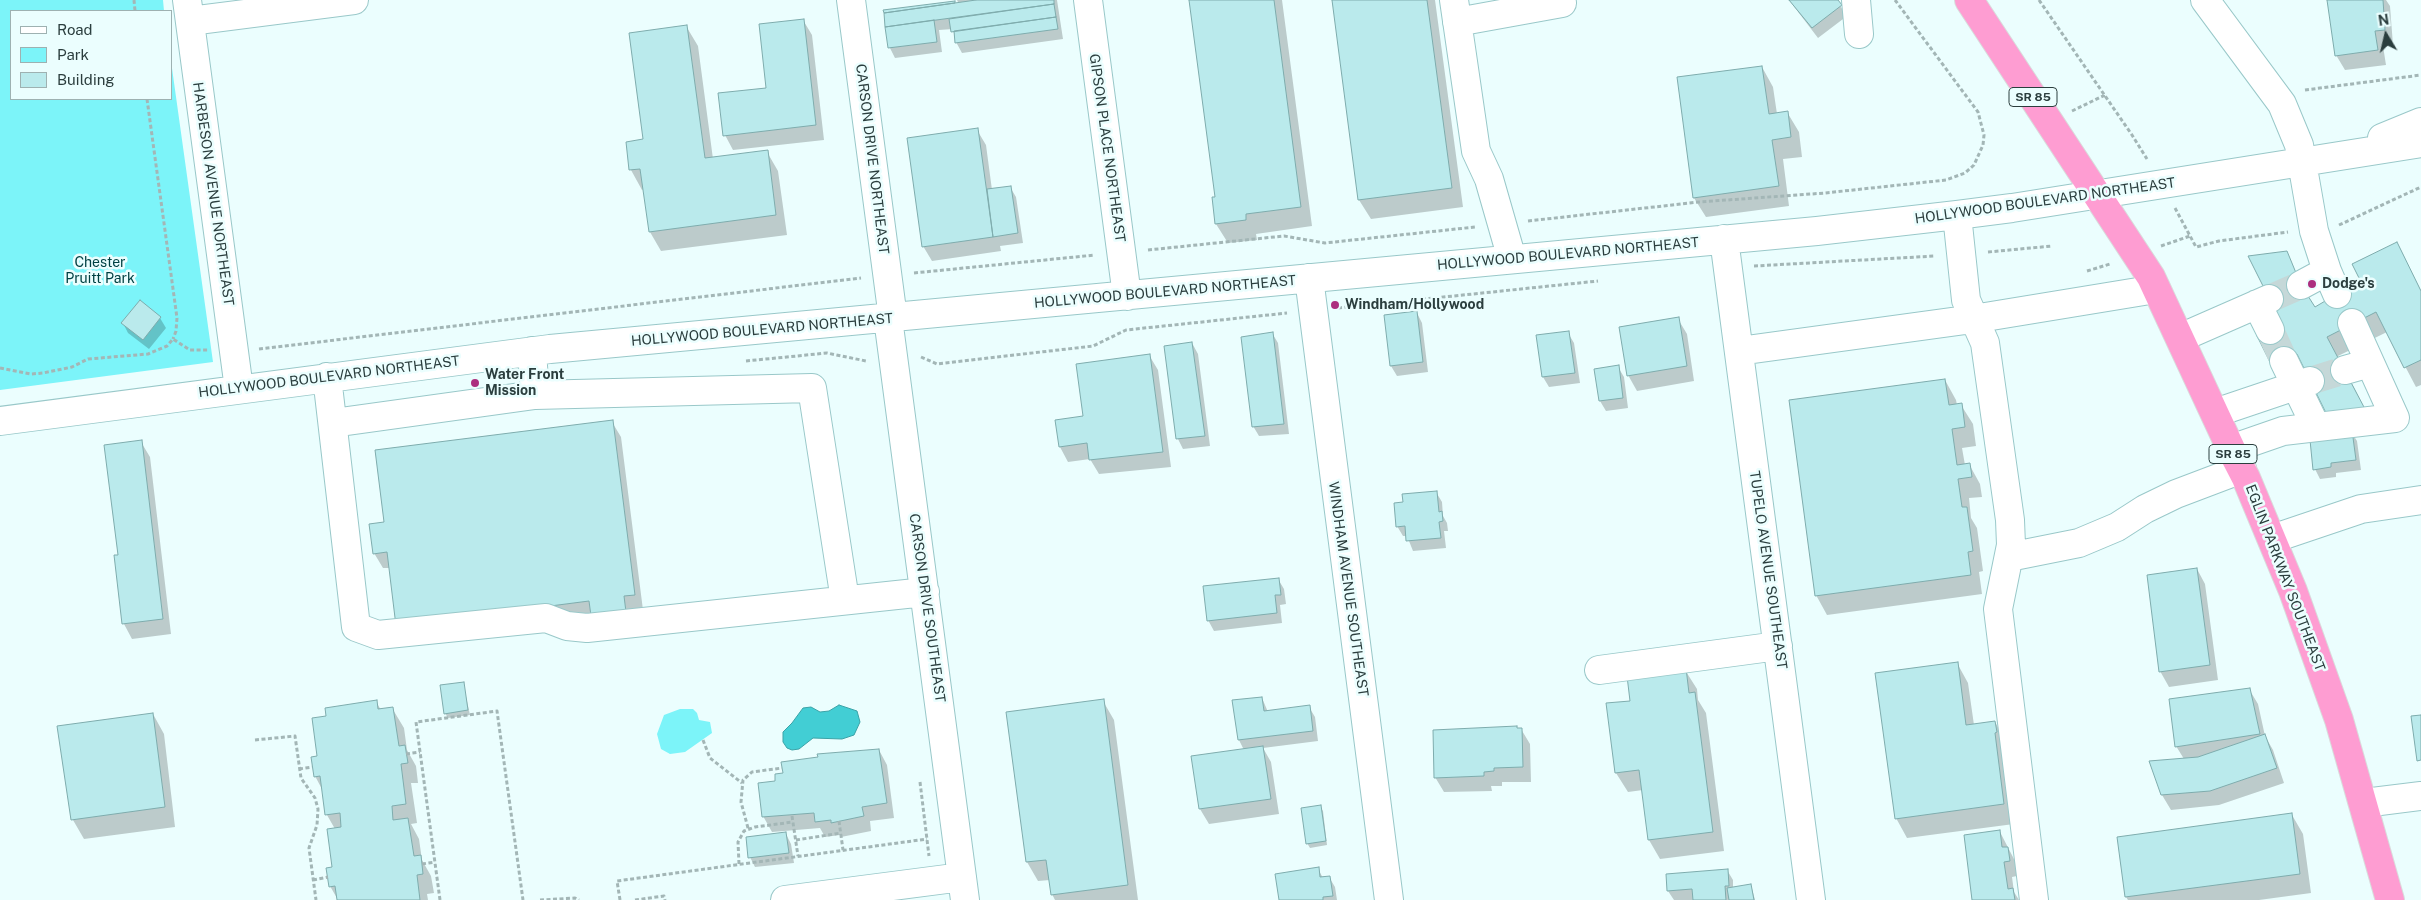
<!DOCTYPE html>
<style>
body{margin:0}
#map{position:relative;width:2421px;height:900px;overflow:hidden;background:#ebfefe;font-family:"Public Sans",sans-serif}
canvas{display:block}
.legend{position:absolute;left:10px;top:10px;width:162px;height:90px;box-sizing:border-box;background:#ebfefe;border:1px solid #9eb1b1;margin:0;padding:6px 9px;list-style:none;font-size:15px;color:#2b3e3e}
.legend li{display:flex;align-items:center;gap:10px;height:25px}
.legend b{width:25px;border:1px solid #9eb1b1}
.north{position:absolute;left:2361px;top:10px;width:50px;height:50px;-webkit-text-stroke:4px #ebfefe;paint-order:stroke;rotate:351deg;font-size:14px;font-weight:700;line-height:20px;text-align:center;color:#2b3e3e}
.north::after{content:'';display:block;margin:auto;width:18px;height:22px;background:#2b3e3e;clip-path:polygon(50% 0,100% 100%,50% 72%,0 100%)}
</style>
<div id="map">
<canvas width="2421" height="900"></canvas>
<ul class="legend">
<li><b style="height:6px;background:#fff"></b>Road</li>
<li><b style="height:14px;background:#7cf4f9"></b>Park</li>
<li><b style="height:14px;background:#baeaec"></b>Building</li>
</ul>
<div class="north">N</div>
</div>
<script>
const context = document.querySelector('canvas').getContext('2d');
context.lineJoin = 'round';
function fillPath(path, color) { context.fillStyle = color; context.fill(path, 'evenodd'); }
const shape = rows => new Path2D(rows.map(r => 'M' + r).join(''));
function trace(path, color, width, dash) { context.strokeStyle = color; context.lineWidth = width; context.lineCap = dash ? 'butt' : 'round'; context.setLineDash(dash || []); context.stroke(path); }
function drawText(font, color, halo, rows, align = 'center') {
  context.font = font + ' "Public Sans",sans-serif'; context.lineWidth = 5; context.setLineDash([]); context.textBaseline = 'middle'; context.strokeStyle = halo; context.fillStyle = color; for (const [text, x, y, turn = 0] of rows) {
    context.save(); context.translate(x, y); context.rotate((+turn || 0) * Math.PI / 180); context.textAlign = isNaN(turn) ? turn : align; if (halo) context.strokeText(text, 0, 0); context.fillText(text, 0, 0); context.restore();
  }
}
fillPath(shape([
 [0,0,163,0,164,11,11,11,11,99,171,99,171,61,213,362,0,390],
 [680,709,693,709,697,713,699,720,710,722,712,733,685,752,670,754,661,749,657,734,664,715]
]), '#7cf4f9');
const water = shape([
 [839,705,857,711,860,722,854,735,842,739,813,738,799,749,792,750,787,748,783,742,783,732,792,723,803,708,811,707,820,712,829,711,839,705]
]);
fillPath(water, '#42ced4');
trace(water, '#3ba3a7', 1);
fillPath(shape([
 [957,0,1057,0,1063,39,962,53,956,42,953,29,939,30,942,52,895,58,890,48,885,14,959,4],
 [1190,0,1282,0,1312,226,1256,234,1257,240,1228,243,1216,224,1213,198,1216,198],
 [1333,0,1435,0,1463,207,1371,219,1359,200],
 [1789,0,1836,0,1847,16,1818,38],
 [2329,0,2386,0,2390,6,2393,45,2383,46,2386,65,2345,70,2336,55],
 [803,20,812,35,824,140,733,150,725,135,767,89],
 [686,26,698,46,713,159,767,152,778,171,787,235,661,251,650,232,644,189,642,190,631,170,627,143,644,141],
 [1762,67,1773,87,1777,114,1787,112,1799,132,1802,157,1783,159,1789,206,1706,217,1694,198],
 [977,130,986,145,992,190,1010,187,1016,197,1023,243,1000,246,1001,251,932,261,923,246],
 [2286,253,2314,309,2407,263,2421,291,2421,385,2416,387,2387,332,2338,356,2375,429,2352,433,2357,441,2361,470,2336,473,2336,477,2320,479,2315,469,2339,433,2308,374,2285,385],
 [140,302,160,318,166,328,149,349,128,333,123,323],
 [1417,313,1422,323,1428,372,1397,376,1391,366,1385,316],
 [1678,319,1687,334,1694,381,1637,391,1628,375],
 [1272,333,1278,343,1289,434,1259,436,1253,426],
 [1568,333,1574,343,1580,383,1549,387,1543,377],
 [1192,343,1198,354,1210,446,1183,449,1178,439,1165,347],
 [1149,355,1158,370,1171,467,1099,474,1090,459,1068,462,1060,447,1056,421,1084,417],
 [1618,367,1624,377,1628,408,1606,411,1600,401],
 [1945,380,1956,400,1957,405,1961,405,1973,424,1976,446,1962,448,1965,465,1969,464,1980,484,1982,497,1969,498,1971,518,1977,528,1983,571,1979,572,1982,594,1827,615,1816,595],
 [612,422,621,437,643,610,406,640,390,568,383,568,374,553],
 [141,442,150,457,171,634,132,639,124,624,119,556],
 [1436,492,1442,502,1443,516,1447,523,1448,531,1444,531,1446,548,1413,551,1407,536,1403,536,1397,526,1404,503],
 [2197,569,2205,584,2218,680,2169,687,2160,671],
 [1278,579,1284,589,1286,604,1280,605,1282,623,1214,631,1208,620],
 [1957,663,1968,683,1974,725,1995,722,2006,742,2014,824,1907,838,1896,818],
 [1685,670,1697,689,1698,700,1706,713,1724,851,1660,859,1649,840,1643,790,1628,792,1616,773],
 [463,683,470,715,448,718,445,713],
 [2249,689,2258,704,2265,736,2273,750,2284,783,2219,805,2171,810,2162,795,2184,759,2176,746],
 [1262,698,1268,712,1309,707,1315,717,1318,741,1263,748,1271,762,1279,814,1209,824,1200,809,1193,757,1244,750,1239,740],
 [1103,701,1114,720,1138,900,1055,900,1052,894,1050,880,1038,881,1027,862],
 [376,702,381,710,392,708,404,728,407,750,416,766,418,783,411,783,417,823,411,824,419,839,422,860,431,876,434,893,427,894,428,900,338,900,330,886,334,868,335,829,327,815,323,791,315,776,328,717],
 [153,714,164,734,175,827,84,839,73,820],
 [1521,729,1530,744,1531,782,1502,782,1502,786,1491,786,1492,791,1444,792,1435,777],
 [879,750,887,765,894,818,870,821,871,831,841,837,840,835,825,837,820,828,772,832,763,816,777,782],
 [1320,807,1323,811,1327,845,1310,848,1307,843],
 [2292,815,2303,834,2311,893,2259,900,2128,900,2126,897],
 [2000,832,2016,863,2017,876,2012,877,2014,892,2019,900,1974,900],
 [786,834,791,844,794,863,755,867,750,857],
 [1318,869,1323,878,1329,877,1335,887,1337,900,1280,900],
 [1727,870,1733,880,1733,888,1751,885,1755,900,1674,900,1668,891]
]), '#0003');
const building = shape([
 [976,0,1054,0,1054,4,885,27,884,13,976,0],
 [1189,0,1274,0,1301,207,1246,214,1246,220,1215,224,1212,197,1215,197,1189,0],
 [1332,0,1427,0,1452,188,1358,200,1332,0],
 [1789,0,1838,0,1842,5,1812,28,1789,0],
 [2327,0,2383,0,2385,30,2375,31,2378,50,2335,56,2327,0],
 [955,1,955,3,884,13,883,10,955,1],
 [1054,4,1056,17,951,32,949,19,1054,4],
 [1056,17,1058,29,955,43,954,31,1056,17],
 [804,19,816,125,723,136,718,93,766,88,759,24,804,19],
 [934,20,937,42,888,48,885,27,934,20],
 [687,25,705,158,768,150,776,215,649,232,640,169,629,170,626,142,643,139,629,33,687,25],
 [1762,66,1769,114,1788,111,1791,137,1772,140,1779,186,1693,198,1677,77,1762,66],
 [978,128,993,237,922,247,907,138,978,128],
 [1011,186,1018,233,993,237,987,189,1011,186],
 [2397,242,2421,291,2421,360,2404,368,2376,312,2327,337,2365,409,2328,417,2297,354,2272,366,2257,336,2282,324,2248,256,2287,251,2301,285,2315,307,2337,294,2362,284,2352,264,2397,242],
 [140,300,161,317,143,340,121,323,140,300],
 [1417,311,1423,362,1390,366,1384,315,1417,311],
 [1679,317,1687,366,1627,376,1619,327,1679,317],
 [1569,331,1575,373,1542,377,1536,335,1569,331],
 [1273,332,1284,424,1252,427,1241,337,1273,332],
 [1192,342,1205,436,1176,439,1164,346,1192,342],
 [1150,354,1163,452,1089,460,1087,443,1059,447,1055,420,1083,416,1076,364,1150,354],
 [1619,365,1623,398,1599,401,1594,369,1619,365],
 [1945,379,1949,405,1962,403,1965,427,1952,429,1957,465,1970,463,1972,477,1958,479,1962,507,1967,507,1973,551,1968,552,1971,575,1815,596,1789,400,1945,379],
 [613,420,635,595,624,596,626,612,591,616,589,601,396,626,387,552,373,554,369,524,384,522,375,450,613,420],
 [2352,430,2356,460,2331,463,2331,467,2313,470,2310,440,2352,430],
 [142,440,163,619,122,624,114,555,118,555,104,445,142,440],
 [1437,491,1439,512,1442,511,1443,521,1439,522,1441,538,1406,541,1405,526,1396,527,1394,503,1403,502,1402,494,1437,491],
 [2197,568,2210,665,2159,672,2147,575,2197,568],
 [1279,578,1281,595,1275,595,1277,613,1207,621,1203,586,1279,578],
 [1958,662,1966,725,1995,721,1997,732,1995,733,2004,804,1895,819,1875,673,1958,662],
 [1686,668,1689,693,1695,692,1713,832,1648,840,1639,770,1615,773,1606,703,1630,701,1627,676,1686,668],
 [464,682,468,710,444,714,440,685,464,682],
 [2250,688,2260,734,2175,747,2169,699,2250,688],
 [1262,697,1264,711,1310,705,1313,731,1238,740,1232,700,1262,697],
 [1104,699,1128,885,1051,895,1046,860,1026,862,1006,712,1104,699],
 [377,700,378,709,393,707,399,746,405,745,408,763,401,764,406,804,392,806,393,820,408,818,414,856,421,855,423,874,417,875,420,900,337,900,335,886,329,887,326,868,332,867,327,829,341,827,340,813,325,815,320,776,314,777,311,757,317,756,312,718,326,716,325,708,377,700],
 [153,713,165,807,71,820,57,726,153,713],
 [2421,715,2421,760,2417,761,2411,716,2421,715],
 [1517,726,1517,728,1522,728,1523,767,1494,768,1494,771,1484,772,1484,776,1434,778,1433,730,1517,726],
 [2265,734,2277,768,2210,791,2161,795,2149,761,2198,757,2265,734],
 [1263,746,1271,799,1199,809,1191,756,1263,746],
 [879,749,887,803,862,807,864,816,831,823,831,820,815,822,814,813,762,817,758,783,775,781,775,774,783,773,781,762,818,757,817,754,879,749],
 [1321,805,1326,841,1306,844,1301,808,1321,805],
 [2292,813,2300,874,2125,897,2117,837,2292,813],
 [2000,830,2002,847,2008,847,2010,861,2004,862,2008,889,2013,888,2015,900,1972,900,1964,835,2000,830],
 [786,832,789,853,748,858,746,837,786,832],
 [1319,867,1320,877,1330,876,1333,896,1323,897,1323,900,1279,900,1275,874,1319,867],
 [1728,869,1729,886,1725,886,1726,900,1693,900,1692,889,1667,891,1666,874,1728,869],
 [1751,884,1754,900,1729,900,1727,888,1751,884]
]);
fillPath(building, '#baeaec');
trace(building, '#7eacad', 1);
trace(shape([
 [2269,299,2301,285],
 [2270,330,2284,361],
 [2310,381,2345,370]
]), '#c5d8d8', 28, [28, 14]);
const minor = shape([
 [187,0,239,389],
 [851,0,893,318,889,326,965,900],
 [1088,0,1127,296],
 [1454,0,1476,151,1489,179,1512,259],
 [1856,0,1859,34],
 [2205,0,2282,104,2299,145,2314,231,2327,271,2301,285],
 [190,21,354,0],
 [1457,22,1562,3],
 [2382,138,2421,122],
 [1957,215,1966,300,1985,343,2010,520,2011,545,1998,609,2034,900],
 [1724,239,1811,900],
 [2327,271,2337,294],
 [1309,278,1389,900],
 [2257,304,2270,330],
 [2180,338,2269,299],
 [1739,351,1973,319,2156,289],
 [2284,361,2316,427],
 [2345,370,2370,363],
 [327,377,356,627,378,635,546,618,567,626,587,628,925,592],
 [535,395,812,388,845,600],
 [2215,413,2310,381],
 [0,421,550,349,1817,231,1957,215,2012,208,2421,143],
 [333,423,535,395,532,351],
 [2231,449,2283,431,2395,418,2352,323],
 [2272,539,2361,509,2421,500],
 [2009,557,2079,543,2117,527,2145,509,2176,494,2242,469],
 [1599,670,1778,646],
 [2364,803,2421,796],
 [785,900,962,877]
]);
const highway = shape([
 [1969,0,2151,277,2231,449,2246,478,2293,591,2339,720,2390,900]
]);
trace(minor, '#99c8c9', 30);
trace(highway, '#d9dcdc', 30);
trace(shape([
 [134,0,135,11],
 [2039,0,2132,135,2147,159],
 [2305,90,2421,75],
 [147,99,177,318,176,331,173,339],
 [2072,111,2105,95],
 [2175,208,2196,247,2219,241,2288,232],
 [1528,221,1699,202,1825,193,1946,180,1965,173,1974,165,1983,145,1984,135,1978,112,1895,0],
 [2339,225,2421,187],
 [2161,246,2190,236],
 [1148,250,1284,236,1325,243,1475,227],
 [1988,252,2052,246],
 [1754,266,1935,256],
 [2087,271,2110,264],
 [914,273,1095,255],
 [1338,308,1598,281],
 [259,349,861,278],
 [921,357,937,364,1093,346,1126,330,1287,313],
 [746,361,827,353,866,361],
 [0,368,31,374,43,373,72,367,88,359,148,354,167,346,173,339,190,350,208,350],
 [255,740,295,736,301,778,315,798,318,809,317,825,309,848,316,900],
 [703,740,710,758,742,783],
 [406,754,420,752],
 [299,769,312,767],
 [920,782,929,856],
 [792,816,798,856],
 [839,821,843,850],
 [748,828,741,802,743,780,752,772,782,768],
 [796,840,841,833],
 [422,864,435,862],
 [739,864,738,842,744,831,755,827,793,822],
 [313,880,328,877],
 [440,900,416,722,497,711,523,900],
 [540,900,575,898,579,900],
 [620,900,617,881,927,839],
 [635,900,664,896,665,900]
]), '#a3b6b6', 3, [4, 2.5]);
trace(minor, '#fff', 28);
trace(highway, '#fe9dd2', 28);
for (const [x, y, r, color] of [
 [2312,284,5,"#ac2e7e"],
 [1335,305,5,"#ac2e7e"],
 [475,383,5,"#ac2e7e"]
]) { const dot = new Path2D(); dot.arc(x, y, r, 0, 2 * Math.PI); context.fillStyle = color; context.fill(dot); trace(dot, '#ebfefe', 2); }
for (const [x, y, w] of [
 [2033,97,48],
 [2233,454,48]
]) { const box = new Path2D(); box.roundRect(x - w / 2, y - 9.5, w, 19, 4); context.fillStyle = '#ebfefe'; context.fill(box); trace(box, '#2b3e3e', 1); }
drawText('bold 12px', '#2b3e3e', null, [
 ["SR 85",2033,97],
 ["SR 85",2233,454]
]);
drawText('14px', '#2b3e3e', '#ebfefe', [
 ["GIPSON PLACE NORTHEAST",1107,148,82],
 ["CARSON DRIVE NORTHEAST",872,159,83],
 ["HARBESON AVENUE NORTHEAST",213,194,82],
 ["HOLLYWOOD BOULEVARD NORTHEAST",2045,201,-8],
 ["HOLLYWOOD BOULEVARD NORTHEAST",1568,254,-5],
 ["HOLLYWOOD BOULEVARD NORTHEAST",1165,292,-5],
 ["HOLLYWOOD BOULEVARD NORTHEAST",762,330,-5],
 ["HOLLYWOOD BOULEVARD NORTHEAST",329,377,-7],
 ["TUPELO AVENUE SOUTHEAST",1768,570,82],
 ["EGLIN PARKWAY SOUTHEAST",2285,578,69],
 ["WINDHAM AVENUE SOUTHEAST",1348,589,82],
 ["CARSON DRIVE SOUTHEAST",927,608,82]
]);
drawText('14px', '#004143', '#ebfefe', [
 ["Chester",100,263],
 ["Pruitt Park",100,279]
]);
drawText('bold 14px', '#2b3e3e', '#ebfefe', [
 ["Dodge's",2322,284],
 ["Windham/Hollywood",1345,305],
 ["Water Front",485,375],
 ["Mission",485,391]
], 'left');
</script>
